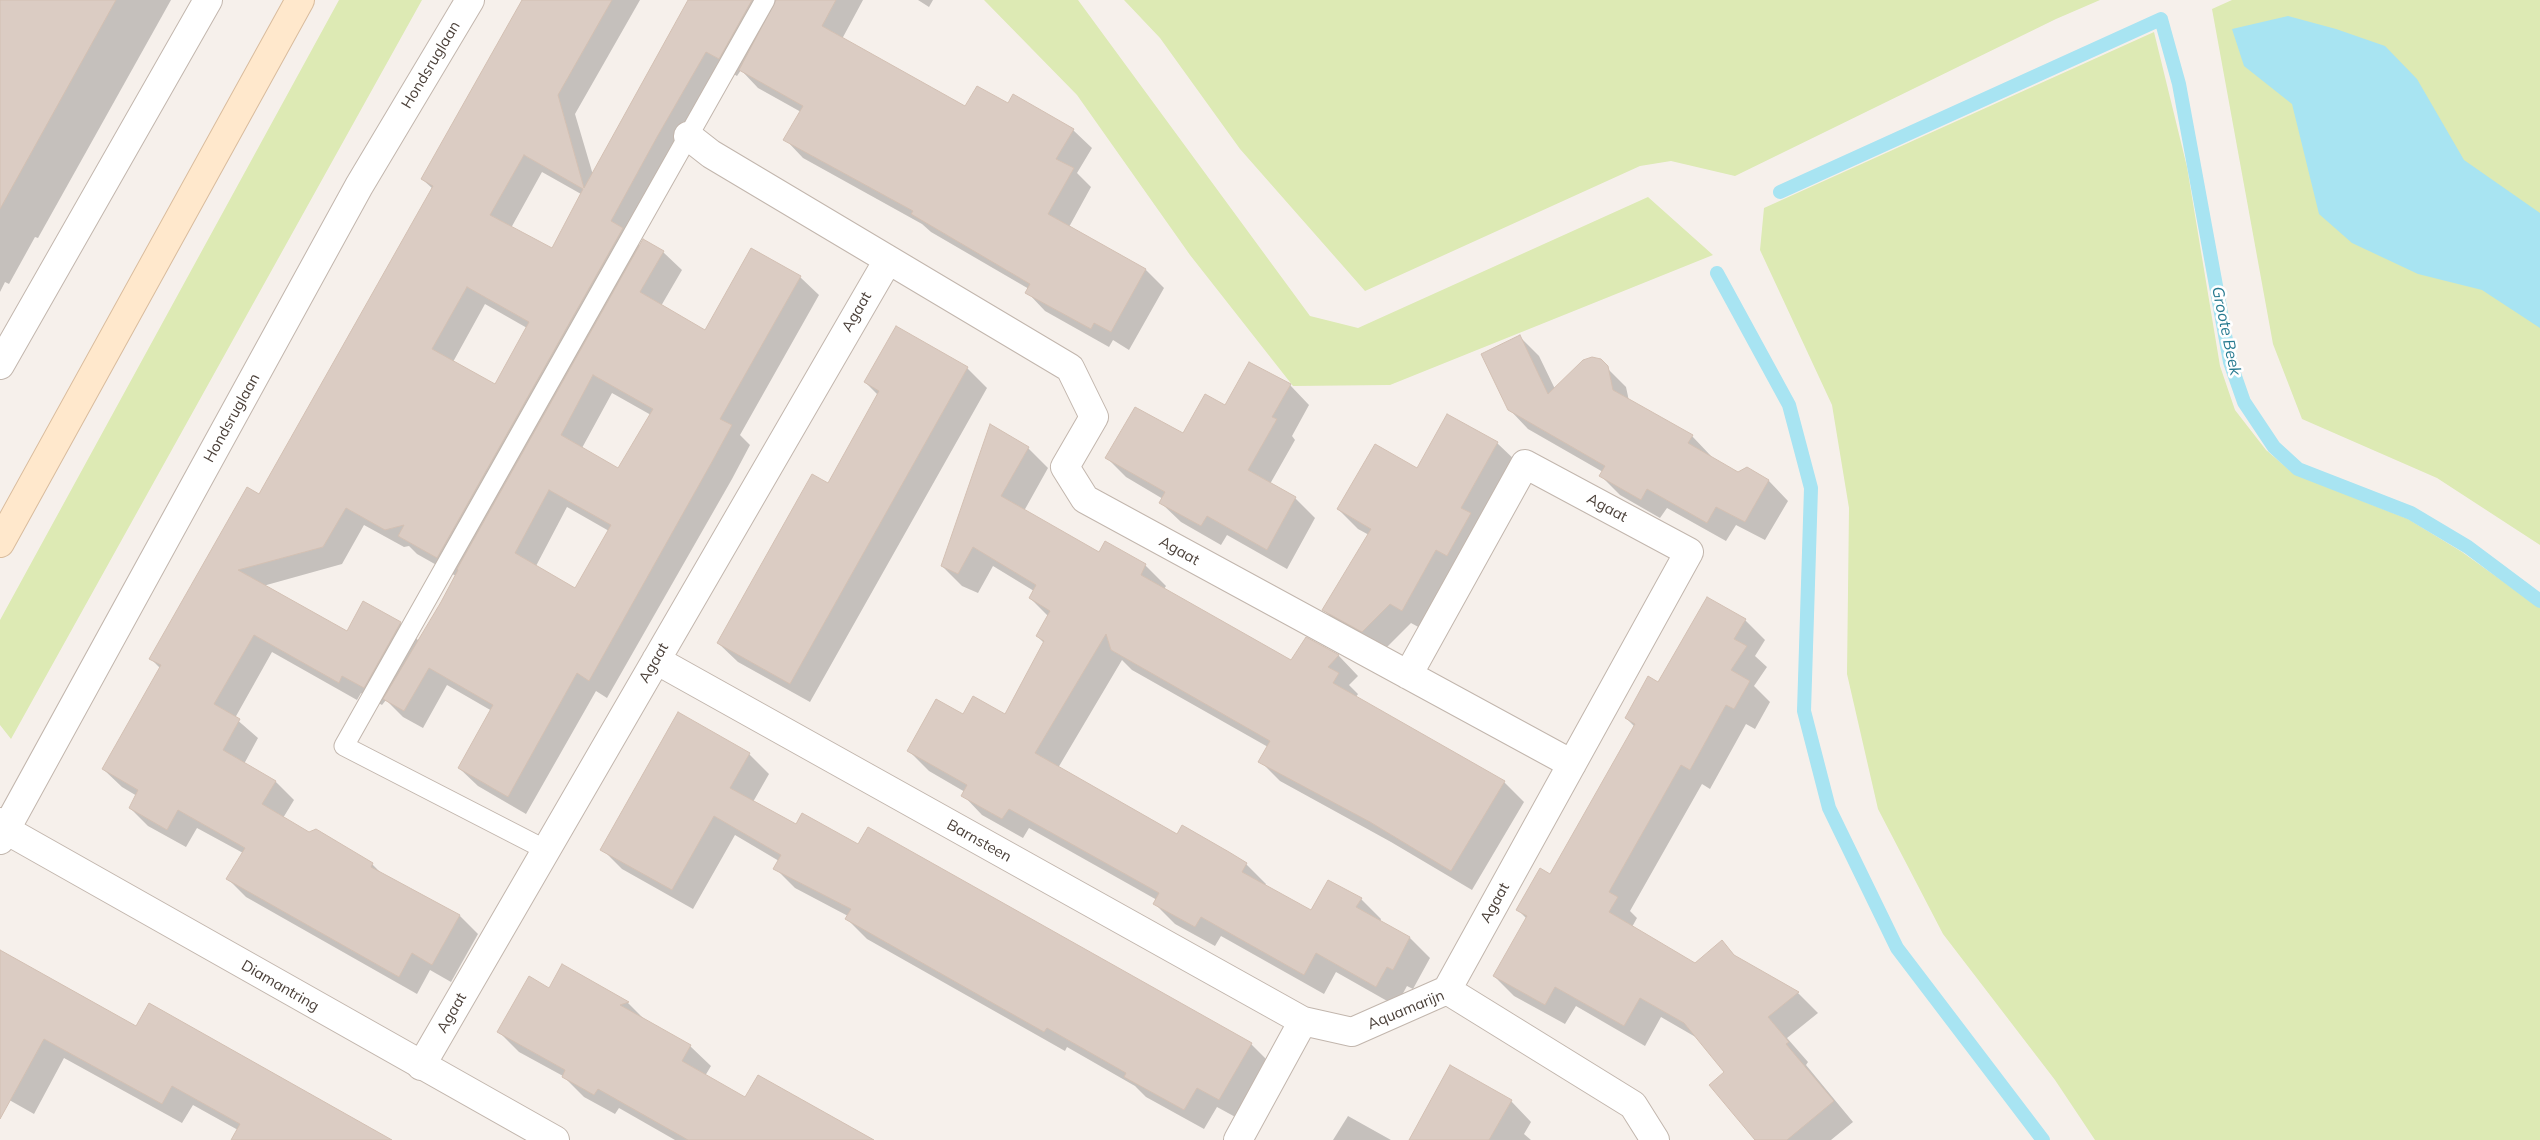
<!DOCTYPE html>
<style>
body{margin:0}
canvas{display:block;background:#f6f0eb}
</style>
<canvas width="2540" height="1140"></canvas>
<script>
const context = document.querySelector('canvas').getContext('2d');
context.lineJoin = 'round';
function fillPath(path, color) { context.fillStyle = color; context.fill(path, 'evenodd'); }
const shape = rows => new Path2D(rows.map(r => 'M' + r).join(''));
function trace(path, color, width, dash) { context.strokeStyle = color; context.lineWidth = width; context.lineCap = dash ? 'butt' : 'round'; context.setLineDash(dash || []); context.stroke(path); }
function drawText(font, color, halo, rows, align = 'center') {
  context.font = font + ' Mulish,sans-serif'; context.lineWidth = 5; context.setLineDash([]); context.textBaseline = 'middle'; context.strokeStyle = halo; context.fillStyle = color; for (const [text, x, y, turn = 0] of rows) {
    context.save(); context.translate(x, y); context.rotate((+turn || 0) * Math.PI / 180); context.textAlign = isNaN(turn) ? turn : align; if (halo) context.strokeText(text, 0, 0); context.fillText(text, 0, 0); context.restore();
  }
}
fillPath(shape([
 [339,0,422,0,11,739,0,725,0,620],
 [984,0,1078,0,1310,316,1358,328,1648,197,1713,255,1390,385,1293,386,1190,255,1077,95],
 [1124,0,2100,0,2056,19,1735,176,1671,161,1640,166,1365,291,1240,149,1160,38],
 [2232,0,2540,0,2540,545,2437,478,2302,419,2273,344,2212,9],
 [2154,32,2187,167,2220,366,2235,410,2266,450,2294,474,2408,519,2462,552,2540,608,2540,1140,2095,1140,2055,1080,1943,934,1878,809,1847,674,1849,508,1832,405,1760,250,1764,208]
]), '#ddeab4');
fillPath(shape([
 [2288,16,2336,29,2385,46,2417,79,2464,160,2540,213,2540,328,2482,290,2418,274,2352,243,2319,214,2292,104,2244,66,2232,29]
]), '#a8e4f2');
fillPath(shape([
 [0,0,171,0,38,238,35,237,9,284,5,282,0,292],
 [523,0,640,0,575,114,593,175,690,0,863,0,842,39,966,108,1009,104,1073,130,1092,148,1077,173,1091,187,1069,227,1146,270,1164,288,1129,350,1113,340,1109,347,1045,311,1027,292,1029,289,931,232,922,224,803,158,785,139,801,112,758,88,741,70,737,76,725,69,631,237,640,246,663,252,682,270,661,306,705,332,800,277,819,295,740,435,750,445,732,479,607,698,596,691,526,814,478,786,459,768,492,711,447,685,423,728,403,717,386,700,382,705,361,693,357,700,272,652,235,718,258,738,244,764,276,782,294,800,283,818,309,834,372,864,381,873,460,916,478,934,451,982,430,970,417,994,246,897,228,879,243,853,197,828,186,847,148,826,130,808,137,796,122,787,103,769,160,668,151,659,260,495,433,189,422,179],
 [542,172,581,194,552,250,511,228],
 [485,304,527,328,495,386,453,362],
 [612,393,651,415,619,469,582,448],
 [567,507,609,531,576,589,536,566],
 [364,525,404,547,409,546,417,554,456,576,419,641,400,623,348,633,263,586,342,564],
 [918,0,933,0,929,7],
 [1520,337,1539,356,1555,389,1600,361,1626,387,1629,401,1692,436,1711,456,1710,458,1738,474,1746,469,1769,481,1788,501,1765,540,1736,525,1726,541,1667,508,1660,518,1620,495,1601,476,1603,472,1528,429,1509,409],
 [967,368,987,388,810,702,738,662,718,643,829,485,878,395,865,382],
 [1290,385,1309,405,1292,436,1295,440,1270,484,1295,498,1315,518,1287,569,1227,535,1221,545,1181,522,1161,503,1163,499,1126,477,1107,458,1183,435,1226,407],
 [1497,443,1517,462,1422,629,1411,623,1383,651,1344,630,1324,610,1369,535,1358,529,1338,509,1418,470],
 [1028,448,1048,468,1024,511,1100,554,1106,542,1146,566,1166,586,1164,589,1292,661,1307,639,1339,656,1358,676,1349,685,1358,694,1356,697,1504,782,1524,802,1472,890,1391,842,1280,781,1260,761,1268,747,1132,670,1122,660,1058,768,1177,836,1246,864,1266,884,1265,886,1312,912,1361,899,1381,919,1380,922,1410,938,1430,958,1413,989,1407,986,1396,1006,1336,972,1324,994,1221,936,1215,946,1175,924,1155,904,1157,900,1029,828,1023,838,982,815,963,795,965,792,929,771,909,751,963,716,1005,716,1044,643,1037,636,1049,617,1030,598,1034,591,993,566,978,593,962,586,942,566],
 [1745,620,1765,640,1755,656,1767,667,1754,686,1770,702,1755,729,1746,724,1710,789,1702,784,1630,911,1637,918,1632,927,1695,964,1722,942,1739,960,1798,993,1818,1013,1787,1038,1808,1062,1806,1065,1853,1122,1831,1140,1756,1140,1726,1072,1699,1039,1661,1017,1645,1046,1576,1006,1565,1024,1514,996,1494,976,1527,919,1518,910,1551,876,1635,727,1626,718,1659,684],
 [749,754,769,774,753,802,796,825,858,846,868,829,1251,1044,1271,1064,1239,1119,1217,1107,1204,1129,1146,1097,1135,1086,1067,1047,1065,1051,867,939,847,919,848,916,795,888,775,868,779,861,735,835,693,909,622,869,602,849],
 [0,955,136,1028,389,1140,232,1140,238,1130,193,1105,182,1123,64,1058,34,1114,4,1097,0,1104],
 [563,966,628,1003,647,1022,690,1046,711,1066,705,1076,746,1099,872,1140,675,1140,619,1108,615,1114,584,1097,563,1076,519,1052,499,1032,550,990],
 [1511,1101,1531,1122,1524,1134,1531,1140,1410,1140],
 [1348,1116,1391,1140,1333,1140]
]), '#0003');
trace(shape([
 [1780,192,2161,19,2179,84,2230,362,2244,402,2274,447,2298,469,2411,513,2468,547,2540,601],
 [1717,273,1789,405,1811,488,1804,711,1829,808,1897,948,2043,1140]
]), '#a8e4f2', 14);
const building = shape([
 [0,0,116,0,0,209,0,0],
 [522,0,612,0,558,95,584,188,688,0,752,0,719,59,706,52,657,137,611,221,623,228,437,558,398,536,404,525,385,530,346,508,323,547,238,570,347,631,363,601,401,622,364,688,342,676,339,683,254,635,214,704,240,719,223,750,276,781,262,804,309,832,316,829,373,863,371,867,460,915,432,965,412,953,399,977,226,879,245,848,178,810,167,830,129,808,138,790,102,769,161,665,149,659,169,624,247,487,259,494,433,186,421,179,522,0],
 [524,155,583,189,552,248,490,215,524,155],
 [467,287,529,322,495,384,432,349,467,287],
 [776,0,836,0,822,26,965,106,977,86,1008,103,1013,94,1074,129,1056,159,1074,168,1048,214,1146,269,1111,332,1094,323,1091,329,1025,293,1030,284,911,214,913,211,783,140,803,106,739,70,776,0],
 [643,239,664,251,640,292,705,330,751,248,801,276,720,419,732,425,713,460,589,681,577,673,508,797,458,768,493,705,429,668,404,711,383,699,441,602,458,570,457,569,643,239],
 [593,375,653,409,618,468,561,435,593,375],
 [549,490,611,525,575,588,515,553,549,490],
 [896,326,968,367,790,684,717,643,812,474,828,483,879,391,864,382,896,326],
 [1520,335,1548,394,1583,360,1592,357,1601,359,1608,366,1613,390,1693,435,1688,443,1738,472,1747,467,1769,480,1745,522,1716,507,1707,523,1647,489,1641,500,1599,476,1605,466,1508,410,1481,354,1520,335],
 [1249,362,1291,384,1272,417,1277,419,1248,470,1296,497,1267,550,1207,516,1201,526,1159,503,1165,492,1105,458,1135,407,1183,433,1205,394,1225,405,1249,362],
 [1447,414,1498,442,1461,508,1471,513,1447,556,1436,550,1402,611,1390,604,1362,632,1322,610,1371,529,1337,509,1375,444,1417,468,1447,414],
 [990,424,1029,447,1001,496,1099,552,1105,541,1146,564,1141,575,1291,660,1306,637,1339,655,1328,667,1339,673,1333,683,1505,781,1451,871,1370,822,1258,762,1270,741,1111,650,1106,634,1035,753,1177,834,1182,825,1229,852,1247,863,1242,872,1311,910,1328,880,1362,898,1356,907,1410,937,1393,970,1387,967,1376,987,1316,953,1304,975,1201,917,1195,927,1153,904,1159,893,1009,809,1002,819,961,796,967,785,907,751,936,699,963,714,973,696,1005,714,1044,641,1036,636,1050,611,1029,598,1036,585,973,547,958,574,941,566,990,424],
 [1707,597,1746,619,1734,639,1747,646,1731,670,1750,681,1734,709,1726,705,1690,770,1681,765,1609,892,1618,897,1609,912,1695,963,1722,940,1734,955,1799,992,1768,1017,1789,1042,1786,1044,1834,1101,1787,1140,1755,1140,1709,1085,1724,1072,1684,1023,1640,998,1624,1026,1555,987,1545,1005,1493,976,1527,916,1516,910,1540,868,1550,874,1635,724,1625,718,1648,676,1658,682,1707,597],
 [678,712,750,753,730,788,796,824,802,813,858,844,868,827,1252,1043,1219,1100,1197,1088,1184,1110,1124,1077,1126,1073,1047,1028,1044,1032,998,1006,845,919,851,909,773,869,781,855,714,816,672,890,600,850,678,712],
 [0,950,136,1026,149,1003,392,1140,231,1140,240,1124,172,1086,162,1104,44,1039,0,1119,0,950],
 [562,964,629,1002,620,1005,691,1045,682,1061,745,1097,758,1075,874,1140,688,1140,598,1089,594,1095,562,1077,565,1070,497,1032,529,976,549,988,562,964],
 [1450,1065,1512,1100,1489,1140,1409,1140,1450,1065]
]);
fillPath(building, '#dbccc3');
trace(building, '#d3c0b3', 1);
const service = shape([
 [546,850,344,746,765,0]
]);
const minor = shape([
 [688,136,711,154,1070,368,1094,417,1065,467,1085,499,1572,764],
 [0,365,208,0],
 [656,660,1303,1021],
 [1408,675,1525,464,1689,552,1447,990],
 [0,840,359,186,470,0],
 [421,1066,888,260],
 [1238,1140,1303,1021,1352,1032,1447,990,1633,1105,1655,1140]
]);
const tertiary = shape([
 [0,822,6,830,555,1140]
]);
const secondary = shape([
 [0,543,300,0]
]);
trace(service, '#c2b6ad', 21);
trace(minor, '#c2b6ad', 30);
trace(tertiary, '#c2b6ad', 30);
trace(secondary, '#d9bc9d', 30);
trace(service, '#fff', 19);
trace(minor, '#fff', 28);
trace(tertiary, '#fff', 28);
trace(secondary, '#ffe8cc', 28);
drawText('15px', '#4a3f38', '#fff', [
 ["Hondsruglaan",431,65,-59],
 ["Agaat",857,312,-60],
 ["Hondsruglaan",232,418,-61],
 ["Agaat",1607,508,28],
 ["Agaat",1179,551,29],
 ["Agaat",654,663,-60],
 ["Barnsteen",979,841,29],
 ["Agaat",1495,903,-61],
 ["Diamantring",280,986,30],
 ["Aquamarijn",1406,1010,-22],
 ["Agaat",452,1013,-60]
]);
drawText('italic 16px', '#277a90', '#fff', [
 ["Groote Beek",2226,331,78]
]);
</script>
